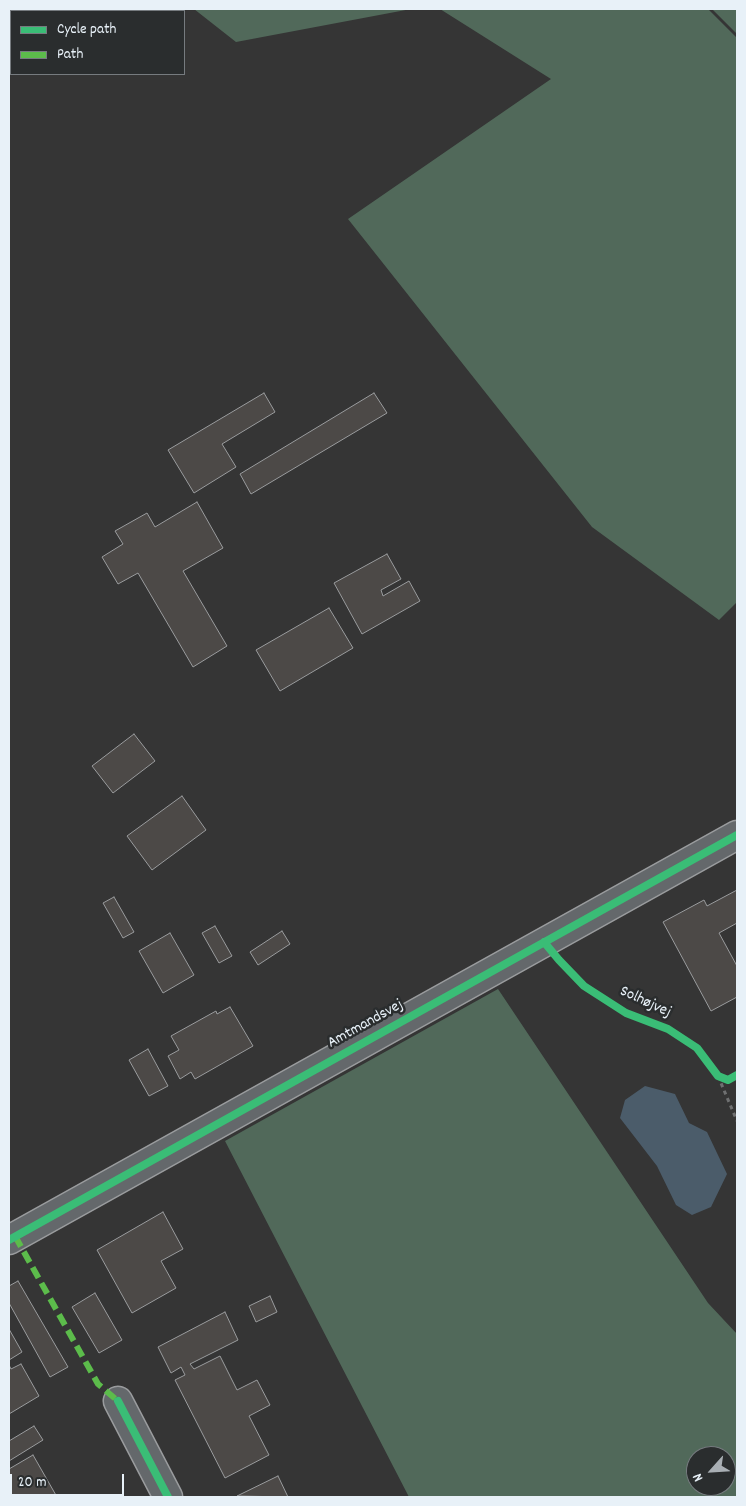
<!DOCTYPE html>
<meta charset="utf-8">
<style>
body{margin:0}
#map{position:relative;width:746px;height:1506px;overflow:hidden;background:#353535;font-family:Dekko,sans-serif}
canvas{display:block}
.frame{position:absolute;inset:0;border:10px solid #e8f1f8;pointer-events:none}
.legend{position:absolute;left:10px;top:10px;width:175px;height:65px;box-sizing:border-box;background:#2a2d2e;border:1px solid #767b7f;margin:0;padding:6px 9px;list-style:none;font-size:15px;color:#e8f1f8}
.legend li{display:flex;align-items:center;gap:10px;height:25px}
.legend b{width:25px;border:1px solid #767b7f}
.north{position:absolute;left:686px;top:1446px;width:50px;height:50px;box-sizing:border-box;background:#2a2d2e;border:1px solid #767b7f;border-radius:50%;rotate:244deg;font-size:14px;font-weight:700;line-height:20px;text-align:center;color:#e8f1f8}
.north::after{content:'';display:block;margin:auto;width:18px;height:22px;background:#a9afb4;clip-path:polygon(50% 0,100% 100%,50% 72%,0 100%)}
.scale{position:absolute;left:10px;top:1474px;width:114px;height:22px;box-sizing:border-box;border:2px solid #e8f1f8;border-top:0;padding-left:6px;font-size:15px;line-height:18px;white-space:nowrap;color:#e8f1f8;-webkit-text-stroke:4px #2a2d2e;paint-order:stroke}
</style>
<div id="map">
<canvas width="746" height="1506"></canvas>
<div class="frame"></div>
<ul class="legend">
<li><b style="height:6px;background:#3abd76"></b>Cycle path</li>
<li><b style="height:6px;background:#5cbc4b"></b>Path</li>
</ul>
<div class="north">N</div>
<div class="scale">20 m</div>
</div>
<script>
const context = document.querySelector('canvas').getContext('2d');
context.lineJoin = 'round';
function fillPath(path, color) { context.fillStyle = color; context.fill(path, 'evenodd'); }
const shape = rows => new Path2D(rows.map(r => 'M' + r).join(''));
function trace(path, color, width, dash) { context.strokeStyle = color; context.lineWidth = width; context.lineCap = dash ? 'butt' : 'round'; context.setLineDash(dash || []); context.stroke(path); }
function drawText(font, color, halo, rows, align = 'center') {
  context.font = font + ' Dekko,sans-serif'; context.lineWidth = 5; context.setLineDash([]); context.textBaseline = 'middle'; context.strokeStyle = halo; context.fillStyle = color; for (const [text, x, y, turn = 0] of rows) {
    context.save(); context.translate(x, y); context.rotate((+turn || 0) * Math.PI / 180); context.textAlign = isNaN(turn) ? turn : align; if (halo) context.strokeText(text, 0, 0); context.fillText(text, 0, 0); context.restore();
  }
}
fillPath(shape([
 [194,9,411,9,236,42],
 [440,9,708,9,737,38,737,602,719,620,592,527,348,219,551,79],
 [712,9,737,9,737,34],
 [498,989,708,1303,737,1334,737,1497,409,1497,225,1141],
 [696,1456,726,1456,726,1486,696,1486]
]), '#51695a');
fillPath(shape([
 [645,1086,675,1094,689,1123,707,1132,727,1174,711,1207,692,1215,676,1205,657,1166,620,1118,625,1100]
]), '#4b5c6a');
const building = shape([
 [264,393,275,412,222,444,236,467,194,493,168,450,264,393],
 [374,393,387,413,251,494,240,474,374,393],
 [197,502,223,548,183,571,227,646,193,667,138,573,118,584,102,557,123,544,115,531,147,513,155,527,197,502],
 [387,554,401,579,381,590,383,596,409,581,420,601,362,634,334,583,387,554],
 [329,608,353,648,280,691,256,650,329,608],
 [134,734,155,761,113,793,92,766,134,734],
 [182,796,206,830,152,870,127,836,182,796],
 [737,890,737,923,719,933,737,966,737,997,711,1011,663,922,704,900,707,906,737,890],
 [114,897,134,932,123,938,103,903,114,897],
 [215,926,232,956,219,963,202,933,215,926],
 [282,931,290,944,258,965,250,952,282,931],
 [170,933,194,975,163,993,139,951,170,933],
 [230,1007,253,1046,195,1079,191,1072,180,1079,168,1056,179,1050,171,1036,216,1011,217,1014,230,1007],
 [148,1049,168,1086,149,1096,129,1060,148,1049],
 [163,1212,183,1249,161,1261,176,1288,132,1313,97,1250,163,1212],
 [18,1281,68,1367,50,1377,9,1303,9,1286,18,1281],
 [95,1293,122,1340,99,1353,72,1307,95,1293],
 [270,1296,277,1312,256,1322,249,1306,270,1296],
 [225,1312,238,1340,190,1364,194,1369,220,1356,237,1390,257,1380,270,1405,249,1416,269,1455,225,1478,175,1380,185,1375,181,1367,171,1373,158,1347,225,1312],
 [9,1329,22,1352,9,1360,9,1329],
 [21,1364,39,1396,9,1414,9,1365,11,1369,21,1364],
 [34,1426,43,1440,9,1461,9,1441,34,1426],
 [33,1455,57,1497,9,1497,9,1469,33,1455],
 [278,1476,288,1497,237,1496,278,1476]
]);
fillPath(building, '#4c4947');
trace(building, '#9a9c9e', 1);
const minor = shape([
 [9,1240,737,835],
 [118,1401,168,1497]
]);
trace(minor, '#9a9c9e', 31);
trace(shape([
 [718,1076,737,1121]
]), '#6f7071', 3, [4, 4]);
trace(minor, '#64686b', 28);
trace(shape([
 [15,1236,98,1384,118,1401]
]), '#5cbc4b', 6, [12, 6]);
trace(shape([
 [544,942,559,960,584,986,626,1013,668,1029,697,1048,718,1076,728,1080,737,1075],
 [9,1240,737,835],
 [118,1401,168,1497]
]), '#3abd76', 8);
drawText('16px', '#e8f1f8', '#2a2d2e', [
 ["Solhøjvej",645,1003,25],
 ["Amtmandsvej",366,1025,-29]
]);
</script>
